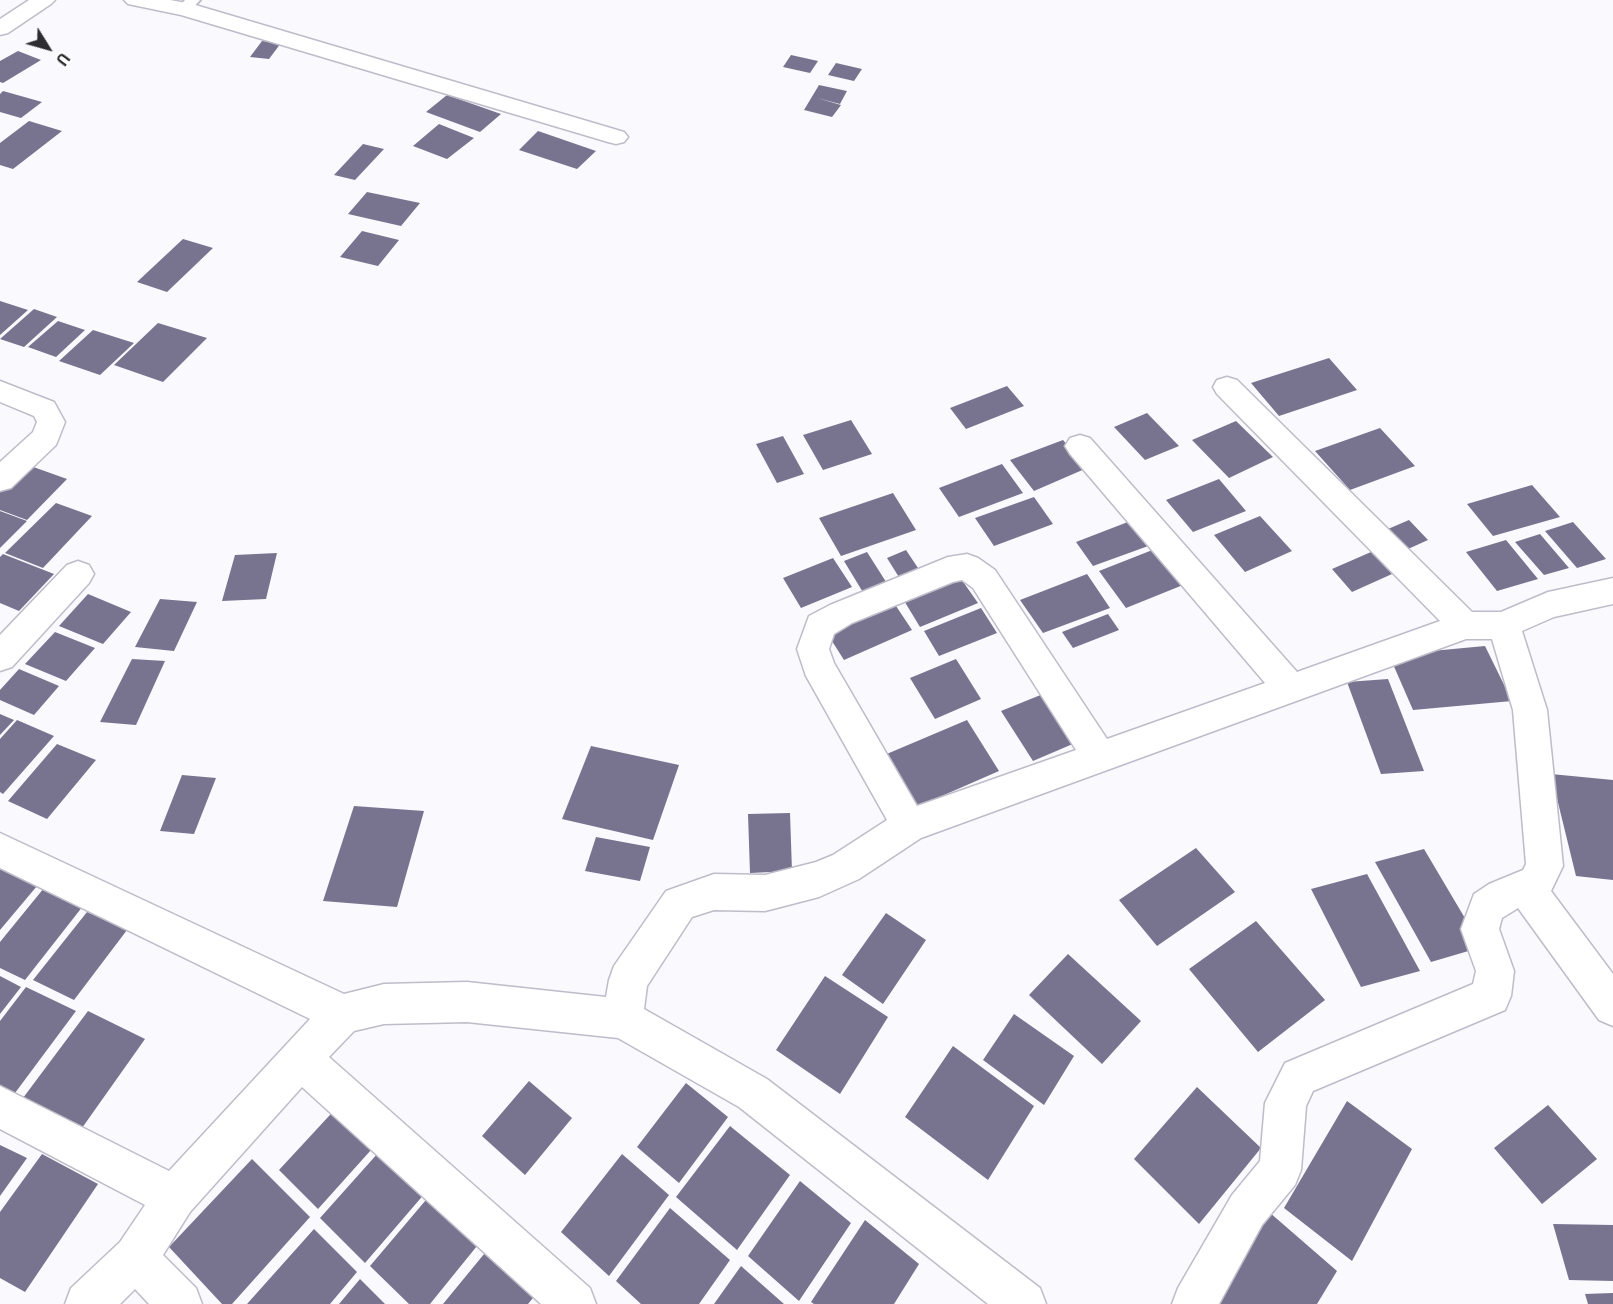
<!DOCTYPE html>
<style>
body{margin:0}
#map{position:relative;width:1613px;height:1304px;overflow:hidden;background:#f9f9fe;font-family:Roboto,sans-serif}
canvas{display:block}
.north{position:absolute;left:18px;top:18px;width:60px;height:60px;-webkit-text-stroke:4px #fff;paint-order:stroke;rotate:127deg;font-size:16px;font-weight:700;line-height:24px;text-align:center;color:#2d2c31}
.north::after{content:'';display:block;margin:auto;width:21px;height:27px;background:#2d2c31;clip-path:polygon(50% 0,100% 100%,50% 72%,0 100%)}
</style>
<div id="map">
<canvas width="1613" height="1304"></canvas>
<div class="north">U</div>
</div>
<script>
const context = document.querySelector('canvas').getContext('2d');
context.lineJoin = 'round';
function fillPath(path, color) { context.fillStyle = color; context.fill(path, 'evenodd'); }
const shape = rows => new Path2D(rows.map(r => 'M' + r).join(''));
function trace(path, color, width, dash) { context.strokeStyle = color; context.lineWidth = width; context.lineCap = dash ? 'butt' : 'round'; context.setLineDash(dash || []); context.stroke(path); }
fillPath(shape([
 [262,41,281,43,269,59,250,57],
 [18,51,41,60,3,83,0,82,0,61],
 [791,55,818,61,810,73,783,67],
 [836,63,862,69,854,81,828,75],
 [819,85,847,91,840,104,817,98,841,105,832,117,804,110],
 [3,91,42,102,21,118,0,112,0,94],
 [447,95,501,114,480,132,426,112],
 [29,121,62,131,13,169,0,165,0,143],
 [439,124,474,138,447,159,413,146],
 [538,131,596,151,577,169,519,150],
 [363,144,384,149,355,180,334,175],
 [367,192,420,203,401,226,348,214],
 [362,231,399,240,378,266,340,257],
 [183,239,213,248,167,292,137,282],
 [0,301,28,310,0,335],
 [34,309,57,317,24,347,0,339],
 [58,321,85,330,56,357,28,347],
 [158,323,207,338,163,382,114,365],
 [93,330,134,343,100,375,59,361],
 [1329,358,1357,390,1279,416,1251,383],
 [1007,386,1024,406,966,429,950,408],
 [1147,413,1179,446,1145,460,1114,427],
 [851,420,872,454,823,470,803,435],
 [1236,421,1273,457,1229,478,1192,440],
 [1380,428,1415,466,1350,490,1315,451],
 [783,436,804,474,777,483,756,444],
 [1063,440,1087,468,1034,491,1010,460],
 [25,464,67,479,27,520,0,510,0,487],
 [1002,464,1023,493,959,517,939,488],
 [1219,479,1246,511,1193,532,1166,500],
 [1532,485,1560,517,1493,536,1467,504],
 [893,493,916,530,841,556,819,518],
 [1034,497,1053,524,994,546,975,518],
 [56,503,92,516,43,568,5,553],
 [0,511,27,521,0,548],
 [1260,516,1292,551,1245,572,1214,535],
 [1133,520,1151,545,1093,566,1076,542],
 [1409,520,1428,540,1408,549,1388,529],
 [1573,522,1606,559,1577,568,1545,531],
 [1540,534,1569,568,1544,575,1515,542],
 [1506,540,1538,579,1497,591,1466,552],
 [1155,549,1183,585,1126,608,1099,571],
 [906,550,922,574,902,582,887,558],
 [867,552,888,585,864,594,844,561],
 [1371,552,1392,574,1352,592,1332,569],
 [277,553,266,599,222,601,235,555],
 [3,554,54,574,19,611,0,603,0,557],
 [833,558,852,587,801,608,783,578],
 [1087,574,1110,608,1043,633,1020,600],
 [959,576,978,603,920,627,903,599],
 [88,594,131,612,103,644,59,626],
 [160,599,197,602,174,651,135,647],
 [892,600,912,630,844,660,825,630],
 [981,608,997,633,939,656,924,631],
 [1108,614,1119,630,1073,648,1062,632],
 [55,632,95,648,66,681,25,664],
 [1485,646,1512,701,1413,710,1389,655],
 [132,659,165,661,136,725,100,722],
 [956,659,981,699,935,719,910,678],
 [19,669,59,686,34,715,0,700,0,690],
 [1388,679,1424,771,1381,774,1347,682],
 [1043,694,1075,743,1033,761,1001,711],
 [0,714,14,720,0,735],
 [17,720,54,736,3,794,0,792,0,739],
 [967,720,999,771,912,809,882,756],
 [57,744,96,760,47,819,8,801],
 [591,746,679,765,653,840,562,819],
 [1551,774,1613,780,1613,880,1576,876],
 [182,775,216,778,194,834,160,831],
 [354,806,424,811,397,907,323,901],
 [790,813,792,871,750,873,748,814],
 [596,837,650,847,640,881,585,871],
 [1196,848,1235,892,1157,946,1119,900],
 [1424,849,1482,947,1431,962,1375,862],
 [0,869,37,886,0,930],
 [1367,874,1420,971,1361,987,1311,889],
 [44,888,83,906,25,980,0,968,0,942],
 [87,912,127,930,74,1000,33,980],
 [886,913,926,940,883,1004,842,975],
 [1256,921,1325,1000,1258,1052,1189,969],
 [1068,954,1141,1021,1102,1064,1029,995],
 [0,976,21,987,0,1014],
 [825,976,888,1017,840,1094,776,1050],
 [26,987,76,1011,15,1093,0,1085,0,1021],
 [88,1011,145,1039,82,1128,23,1098],
 [1014,1014,1074,1056,1044,1105,983,1060],
 [953,1046,1034,1106,988,1180,905,1117],
 [529,1081,572,1118,525,1175,482,1136],
 [686,1083,728,1117,679,1183,637,1147],
 [1197,1087,1261,1148,1199,1224,1134,1159],
 [1347,1101,1412,1149,1352,1261,1284,1208],
 [341,1103,380,1140,318,1209,279,1170],
 [1548,1105,1597,1159,1542,1204,1494,1148],
 [730,1126,790,1175,737,1250,676,1197],
 [387,1143,432,1185,365,1263,320,1218],
 [0,1145,27,1158,0,1196],
 [42,1154,98,1184,25,1292,0,1278,0,1212],
 [622,1154,669,1195,609,1276,561,1232],
 [252,1159,310,1217,232,1304,222,1304,169,1247],
 [800,1181,851,1223,799,1301,748,1256],
 [431,1194,481,1241,430,1304,409,1304,370,1266],
 [670,1208,730,1260,699,1304,641,1304,616,1281],
 [1269,1212,1337,1271,1317,1304,1206,1304],
 [865,1220,919,1264,894,1304,814,1304,811,1302],
 [1553,1224,1613,1225,1613,1281,1569,1280],
 [314,1229,357,1272,330,1304,247,1304],
 [489,1248,537,1293,528,1304,443,1304],
 [741,1266,784,1304,714,1304],
 [360,1279,385,1304,339,1304],
 [1613,1293,1613,1304,1588,1304,1585,1294]
]), '#78738f');
const service = shape([
 [185,0,200,0,189,12,179,12,177,9,185,0]
]);
const minor = shape([
 [29,0,55,0,51,4,8,33,0,35,0,19,29,0],
 [124,0,170,0,192,4,624,132,628,137,624,142,616,144,608,142,181,15,128,4,124,0],
 [1227,377,1237,380,1472,612,1501,612,1548,592,1613,578,1613,604,1554,617,1522,631,1547,710,1563,866,1551,891,1613,974,1613,1026,1599,1020,1518,908,1515,910,1502,918,1499,929,1514,971,1511,996,1505,1010,1313,1091,1306,1106,1301,1170,1295,1185,1262,1225,1219,1304,1172,1304,1178,1288,1232,1195,1260,1161,1265,1103,1285,1063,1473,984,1476,971,1461,929,1474,894,1489,884,1523,870,1526,864,1513,710,1492,639,1466,639,921,838,859,879,819,897,765,911,714,910,692,917,647,986,644,1009,767,1079,1040,1288,1046,1304,988,1304,739,1107,618,1038,467,1022,384,1024,354,1031,329,1057,590,1288,596,1304,541,1304,302,1087,190,1212,163,1255,196,1288,202,1304,149,1304,135,1289,120,1304,65,1304,71,1288,120,1242,145,1205,0,1129,0,1086,169,1171,310,1019,0,868,0,833,344,994,384,984,467,982,606,997,609,980,614,966,666,891,714,874,765,875,816,862,833,855,887,820,806,676,797,649,809,616,830,605,948,557,967,554,978,558,995,570,1107,739,1265,683,1070,454,1065,446,1070,438,1080,435,1090,438,1297,672,1440,621,1217,394,1213,387,1217,380,1227,377],
 [962,580,973,588,1076,750,917,806,834,663,829,649,834,634,852,623,953,582,962,580],
 [0,381,54,402,65,422,56,445,11,488,0,491,0,462,33,432,37,422,34,416,0,402,0,381],
 [78,561,89,565,94,574,89,583,12,667,0,671,0,635,67,565,78,561]
]);
trace(service, '#bebcc9', 4);
trace(minor, '#bebcc9', 3);
fillPath(service, '#fff');
fillPath(minor, '#fff');
</script>
